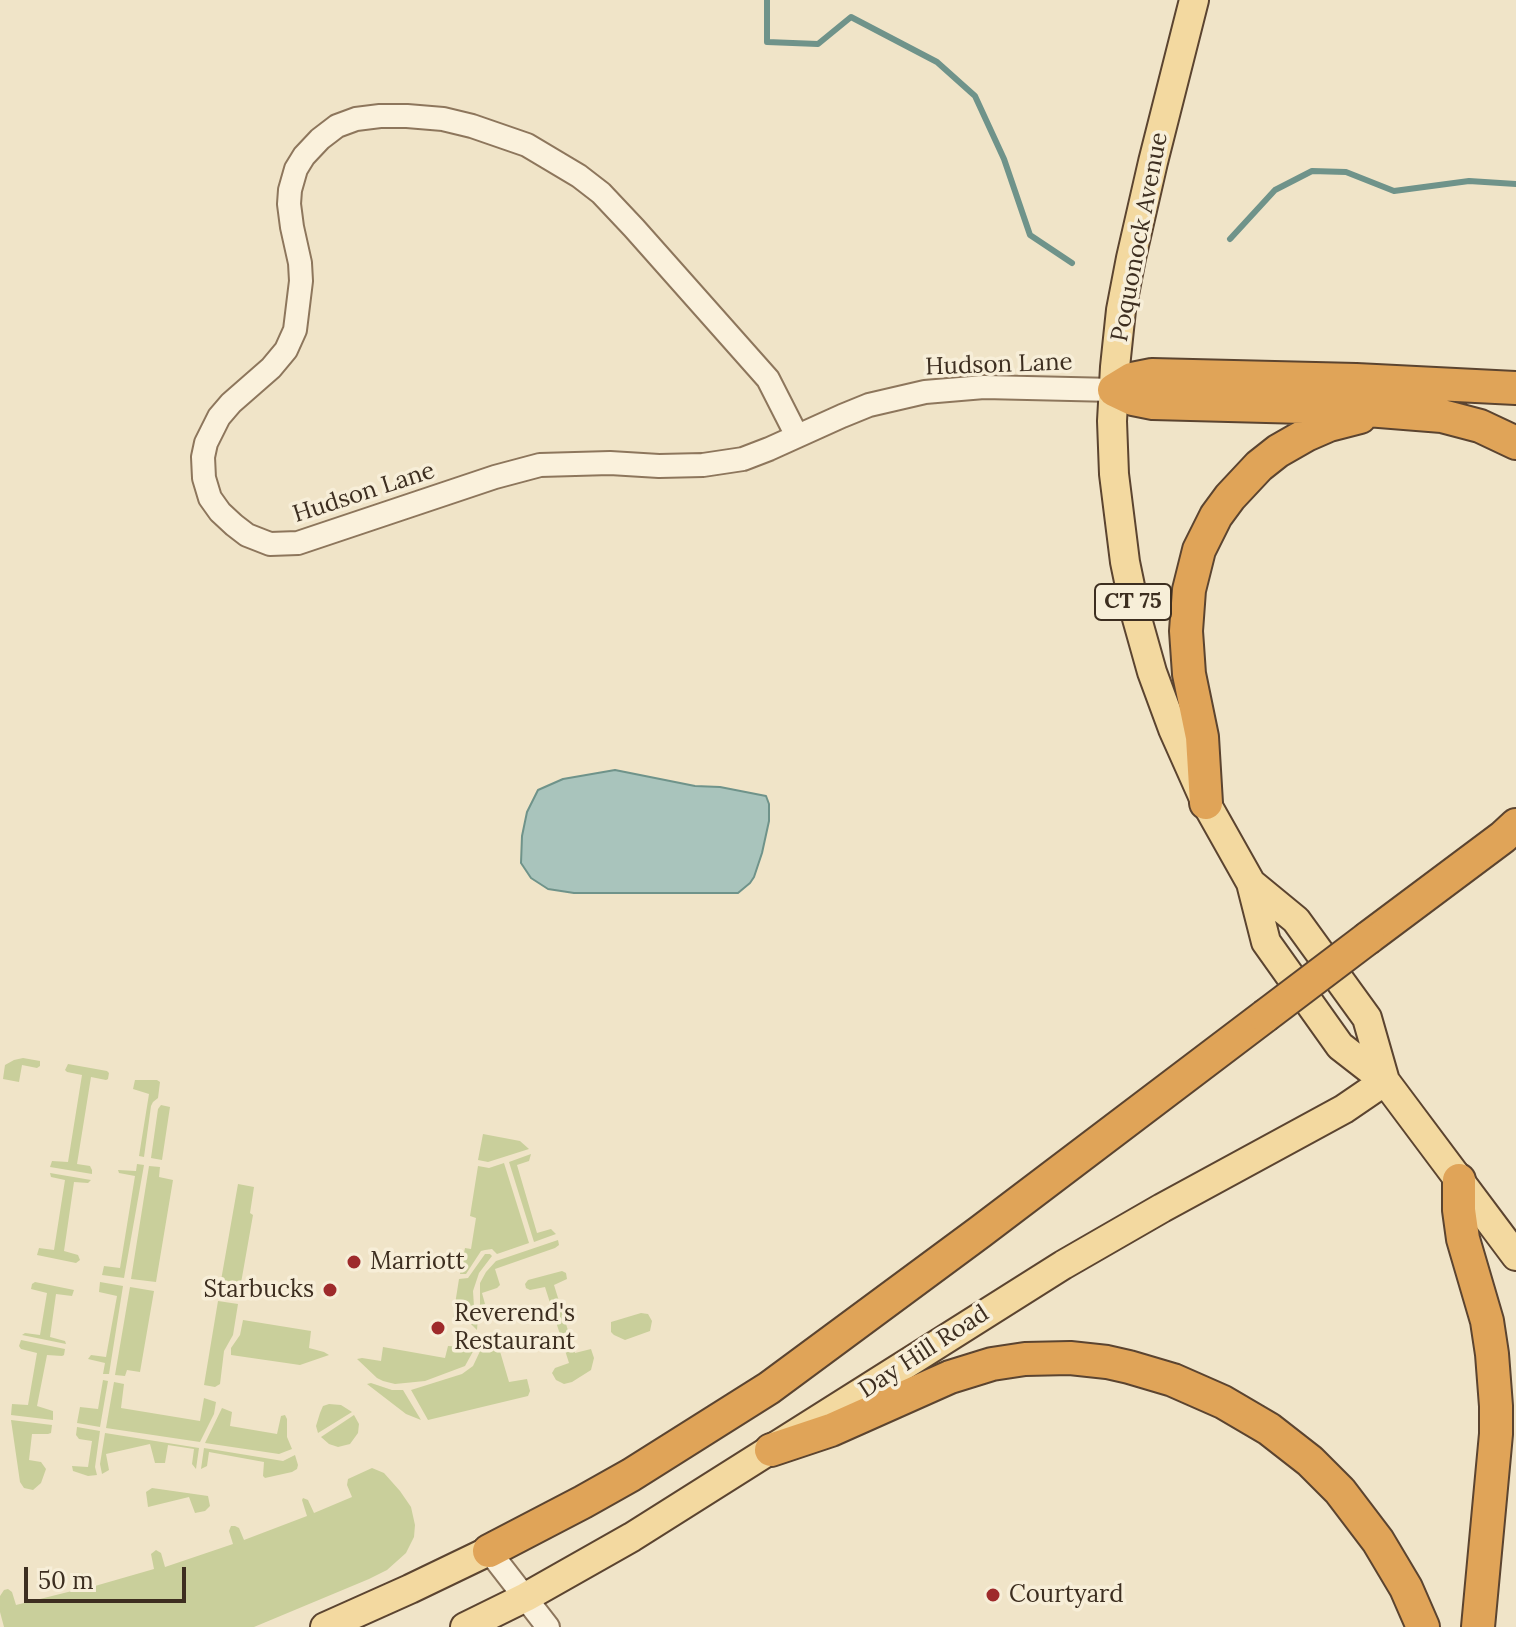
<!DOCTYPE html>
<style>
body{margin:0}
#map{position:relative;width:1516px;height:1627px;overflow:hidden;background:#f0e4c8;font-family:Lora,serif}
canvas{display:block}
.scale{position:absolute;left:24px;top:1567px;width:162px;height:36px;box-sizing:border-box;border:4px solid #3d2e20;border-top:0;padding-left:10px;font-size:24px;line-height:28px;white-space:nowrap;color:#3d2e20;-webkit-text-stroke:6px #f7eed8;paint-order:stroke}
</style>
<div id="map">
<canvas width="1516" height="1627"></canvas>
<div class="scale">50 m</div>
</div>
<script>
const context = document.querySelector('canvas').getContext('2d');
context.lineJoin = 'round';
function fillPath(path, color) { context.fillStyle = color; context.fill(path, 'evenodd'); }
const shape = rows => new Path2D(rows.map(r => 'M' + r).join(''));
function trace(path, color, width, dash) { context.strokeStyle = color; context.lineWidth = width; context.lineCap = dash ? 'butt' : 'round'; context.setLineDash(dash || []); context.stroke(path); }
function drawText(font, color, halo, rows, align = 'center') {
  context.font = font + ' Lora,serif'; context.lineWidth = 7; context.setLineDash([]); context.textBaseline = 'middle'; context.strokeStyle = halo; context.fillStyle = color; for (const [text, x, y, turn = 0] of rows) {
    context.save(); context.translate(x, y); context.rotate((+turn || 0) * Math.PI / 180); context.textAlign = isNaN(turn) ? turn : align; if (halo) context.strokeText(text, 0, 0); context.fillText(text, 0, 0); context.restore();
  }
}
fillPath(shape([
 [23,1058,40,1061,40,1066,37,1068,22,1065,19,1082,3,1079,5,1065,14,1060],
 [68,1064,107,1071,109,1073,108,1079,106,1080,91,1077,77,1164,90,1166,92,1170,92,1174,50,1167,52,1161,68,1162,82,1075,67,1072,65,1070],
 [135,1080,157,1080,160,1082,158,1098,153,1102,151,1106,144,1157,139,1156,149,1094,133,1089],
 [161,1105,170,1107,162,1160,151,1158,158,1109],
 [483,1134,520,1141,529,1149,488,1162,478,1160],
 [531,1154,529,1161,517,1165,537,1233,551,1229,556,1234,534,1242,509,1162],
 [504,1163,529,1243,497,1254,492,1249,485,1250,481,1251,466,1274,460,1274,465,1248,471,1249,476,1218,470,1216,478,1166,489,1168],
 [137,1164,144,1165,124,1278,102,1275,104,1266,120,1268,135,1176,119,1173,118,1170,136,1171],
 [149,1166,160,1167,159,1177,173,1180,156,1282,131,1279],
 [50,1173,91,1180,88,1183,74,1182,64,1251,78,1255,80,1260,76,1263,37,1255,39,1248,54,1250,65,1180,51,1177],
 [238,1184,254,1187,250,1213,253,1215,241,1283,239,1283,237,1289,220,1286],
 [558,1240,559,1245,555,1248,495,1269,500,1285,497,1288,482,1293,485,1304,480,1306,480,1283,486,1272,496,1261],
 [485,1254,490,1254,492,1256,479,1273,473,1291,474,1307,478,1317,477,1330,470,1323,459,1321,459,1318,453,1317,459,1279,468,1278],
 [562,1271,566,1273,567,1279,554,1285,575,1353,591,1349,594,1358,591,1370,572,1382,564,1384,556,1380,552,1373,555,1368,569,1363,545,1287,530,1290,526,1288,525,1284,528,1280],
 [35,1282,74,1290,72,1296,56,1294,50,1337,65,1341,66,1344,22,1335,25,1333,40,1335,47,1293,31,1289,32,1284],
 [100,1282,123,1286,109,1374,103,1374,105,1363,88,1359,91,1355,106,1357,117,1296,99,1292],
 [130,1287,154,1291,140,1372,127,1370,125,1376,115,1375],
 [218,1301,238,1304,233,1335,224,1351,220,1384,215,1387,204,1385],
 [641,1313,648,1314,652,1321,650,1331,625,1340,614,1335,611,1332,611,1322],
 [243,1320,311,1331,309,1348,324,1352,329,1355,300,1365,231,1355,231,1348,240,1335],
 [514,1336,515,1340,513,1343,499,1348,509,1382,527,1379,530,1391,528,1396,428,1420,411,1390,462,1374,473,1366,482,1347],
 [21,1340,65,1349,64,1355,62,1356,47,1355,37,1406,53,1411,53,1420,11,1415,12,1404,28,1405,37,1353,21,1349,19,1346],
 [473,1343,476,1346,465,1366,425,1381,395,1384,383,1381,377,1378,357,1359,362,1358,381,1361,383,1347,445,1358,448,1346,465,1347],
 [103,1380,108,1381,100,1427,77,1423,80,1407,98,1409],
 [114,1382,124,1384,121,1408,200,1421,204,1398,216,1402,214,1414,200,1442,106,1428],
 [371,1383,392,1390,403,1390,421,1420,406,1414,367,1384],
 [329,1404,341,1405,352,1412,318,1433,316,1426,320,1413,323,1406],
 [222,1408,232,1412,230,1426,277,1434,281,1416,285,1415,287,1419,287,1437,292,1449,279,1454,205,1443],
 [354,1415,359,1424,358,1433,350,1444,338,1447,329,1444,321,1437],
 [11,1420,52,1425,51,1433,48,1434,32,1434,29,1460,41,1462,46,1469,41,1483,33,1490,24,1488,20,1482],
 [77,1427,100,1431,95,1467,97,1475,88,1476,73,1471,72,1466,88,1467,92,1441,79,1439,76,1435],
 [105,1433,199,1448,196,1469,192,1464,194,1449,168,1445,165,1463,155,1463,150,1444,106,1454,109,1470,102,1474,100,1464],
 [204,1448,283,1461,295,1455,298,1465,297,1469,292,1472,265,1478,263,1476,264,1462,209,1452,207,1466,201,1469],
 [372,1468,384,1473,400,1491,411,1507,415,1525,414,1537,406,1553,387,1570,369,1579,254,1627,4,1627,0,1612,0,1596,4,1590,8,1589,12,1592,16,1605,76,1590,74,1578,75,1573,83,1573,88,1588,154,1569,151,1554,156,1550,161,1553,165,1567,233,1544,229,1531,231,1526,235,1526,239,1528,244,1540,307,1516,302,1500,303,1498,308,1500,314,1513,352,1497,347,1485,348,1479],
 [152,1488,208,1496,210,1506,205,1511,195,1513,189,1497,148,1507,146,1492]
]), '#c9cf9b');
const water = shape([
 [615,770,695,786,720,787,766,796,769,804,769,821,762,853,754,877,750,883,738,893,574,893,548,889,531,878,521,863,522,836,527,812,538,790,563,779,615,770]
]);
fillPath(water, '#a9c4bc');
trace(water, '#6f938a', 2);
trace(shape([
 [767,0,767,42,818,44,851,17,937,62,975,96,1004,159,1030,235,1072,263],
 [1230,239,1275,190,1312,171,1346,172,1394,191,1469,181,1516,184]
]), '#6f938a', 6);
const minor = shape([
 [797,436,768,379,634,228,601,193,579,176,527,145,472,126,443,119,407,116,380,116,356,119,337,126,320,139,304,156,296,169,290,190,289,204,292,227,300,263,301,281,295,330,286,350,271,368,231,403,219,417,206,443,203,457,204,478,210,498,220,512,234,525,247,535,270,544,298,543,495,477,540,465,610,463,659,466,703,465,743,459,769,449,842,416,869,405,925,392,984,387,1114,390],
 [489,1551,548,1627]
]);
const major = shape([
 [1194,0,1153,162,1131,258,1121,310,1115,367,1112,421,1114,474,1125,562,1136,615,1152,672,1173,729,1206,803,1251,883,1266,942,1340,1046,1385,1081,1516,1256],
 [1251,883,1296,920,1367,1018,1385,1081],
 [325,1627,410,1589,489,1551],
 [465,1627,526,1597,632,1537,1063,1265,1162,1208,1344,1109,1385,1081]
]);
const highway = shape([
 [1516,388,1356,380,1152,375,1132,379,1114,390,1133,399,1153,403,1342,408,1442,416,1480,426,1516,443],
 [1206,803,1202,737,1189,674,1186,631,1189,590,1199,550,1216,516,1230,497,1259,466,1278,451,1306,435,1329,425,1360,417],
 [1368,938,1503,837,1516,825],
 [1459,1180,1459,1210,1463,1239,1487,1321,1492,1354,1496,1406,1496,1434,1478,1627],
 [771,1450,831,1430,950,1377,992,1364,1025,1359,1070,1358,1107,1362,1129,1367,1173,1380,1223,1402,1269,1429,1310,1461,1340,1491,1378,1541,1406,1588,1423,1627],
 [489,1551,583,1502,631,1475,769,1388,980,1232,1265,1016]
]);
trace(minor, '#8d765c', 26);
trace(major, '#5b4430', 32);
trace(highway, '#5b4430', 36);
trace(minor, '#faf1dc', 22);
trace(major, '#f3d9a0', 28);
trace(highway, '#e0a458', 32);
const highwayBridge = shape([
 [1265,1016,1368,938]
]);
trace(highwayBridge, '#5b4430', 36, []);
trace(highwayBridge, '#e0a458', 32);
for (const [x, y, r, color] of [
 [354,1262,8,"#9e2a2b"],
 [330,1290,8,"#9e2a2b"],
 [438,1328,8,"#9e2a2b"],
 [993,1595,8,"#9e2a2b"]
]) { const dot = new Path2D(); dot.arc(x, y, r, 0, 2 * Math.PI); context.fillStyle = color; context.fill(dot); trace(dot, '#f7eed8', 3); }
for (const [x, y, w] of [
 [1133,602,76]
]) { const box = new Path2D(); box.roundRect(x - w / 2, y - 18, w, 36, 6); context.fillStyle = '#f7eed8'; context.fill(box); trace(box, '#3d2e20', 2); }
drawText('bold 22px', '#3d2e20', null, [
 ["CT 75",1133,602]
]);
drawText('24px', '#3d2e20', '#f7eed8', [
 ["Poquonock Avenue",1140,237,-79],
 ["Hudson Lane",999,365,-2],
 ["Hudson Lane",364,493,-18],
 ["Day Hill Road",924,1352,-33]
]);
drawText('24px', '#3d2e20', '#f7eed8', [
 ["Marriott",370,1262],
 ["Starbucks",314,1290,"right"],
 ["Reverend's",454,1314],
 ["Restaurant",454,1342],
 ["Courtyard",1009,1595]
], 'left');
</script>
